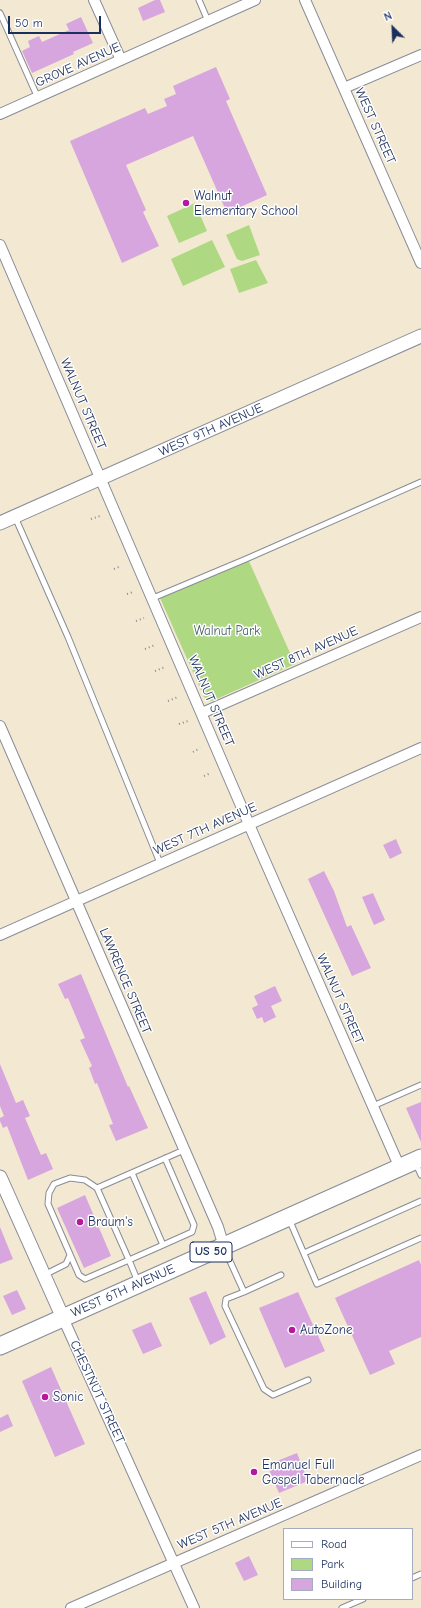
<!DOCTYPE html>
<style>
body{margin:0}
#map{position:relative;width:421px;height:1608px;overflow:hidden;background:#f3e8d1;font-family:"Comic Neue",sans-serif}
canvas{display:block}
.legend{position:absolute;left:283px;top:1528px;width:130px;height:72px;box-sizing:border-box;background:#fff;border:1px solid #a4acbf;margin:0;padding:5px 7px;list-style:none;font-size:12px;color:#1b2f5e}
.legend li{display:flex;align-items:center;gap:8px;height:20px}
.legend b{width:20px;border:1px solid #a4acbf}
.north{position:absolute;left:373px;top:8px;width:40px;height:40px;-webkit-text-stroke:3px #fff;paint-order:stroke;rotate:336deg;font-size:11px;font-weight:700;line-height:16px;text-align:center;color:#1b2f5e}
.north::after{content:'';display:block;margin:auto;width:14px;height:18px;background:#1b2f5e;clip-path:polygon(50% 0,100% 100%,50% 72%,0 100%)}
.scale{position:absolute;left:8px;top:16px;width:93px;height:18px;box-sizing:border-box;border:2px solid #1b2f5e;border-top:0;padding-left:5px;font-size:12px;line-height:14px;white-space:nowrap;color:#1b2f5e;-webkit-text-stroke:3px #fff;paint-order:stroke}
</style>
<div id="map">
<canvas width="421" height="1608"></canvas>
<ul class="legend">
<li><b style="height:5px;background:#fff"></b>Road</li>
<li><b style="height:11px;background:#afd883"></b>Park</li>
<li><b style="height:11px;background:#d7a6de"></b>Building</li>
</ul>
<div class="north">N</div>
<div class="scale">50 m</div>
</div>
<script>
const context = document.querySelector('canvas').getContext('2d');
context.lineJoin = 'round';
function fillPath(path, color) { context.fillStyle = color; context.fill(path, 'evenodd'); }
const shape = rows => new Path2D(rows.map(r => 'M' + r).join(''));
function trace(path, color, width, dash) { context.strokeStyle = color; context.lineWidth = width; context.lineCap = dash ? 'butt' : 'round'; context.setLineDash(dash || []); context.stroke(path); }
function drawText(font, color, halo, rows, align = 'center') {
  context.font = font + ' "Comic Neue",sans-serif'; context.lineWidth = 3; context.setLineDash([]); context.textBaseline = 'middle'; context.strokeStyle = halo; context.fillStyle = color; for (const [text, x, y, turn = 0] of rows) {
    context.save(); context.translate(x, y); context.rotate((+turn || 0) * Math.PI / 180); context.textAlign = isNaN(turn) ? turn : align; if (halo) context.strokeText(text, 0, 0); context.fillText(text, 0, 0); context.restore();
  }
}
fillPath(shape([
 [195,203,207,231,179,243,167,216],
 [249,225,260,255,242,261,237,259,226,235],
 [212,240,225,267,183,286,171,259],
 [256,260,268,283,239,293,230,269],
 [248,559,295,664,212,701,207,700,204,697,160,598]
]), '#afd883');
fillPath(shape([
 [155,0,160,0,165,12,143,21,138,8],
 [81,17,93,43,73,52,74,54,32,73,22,51,30,47,28,41,39,36,42,42,69,30,66,24],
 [216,67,230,99,226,101,267,195,227,213,193,136,126,165,146,210,143,212,159,246,122,263,70,141,145,108,148,114,167,106,164,99,176,94,173,86],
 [396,839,402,853,390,859,383,845],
 [324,871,334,891,347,927,351,925,371,968,352,976,308,879],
 [373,893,385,920,374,925,362,897],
 [81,974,128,1087,129,1086,148,1128,116,1141,109,1125,113,1124,97,1083,95,1084,89,1068,92,1066,80,1040,85,1038,68,998,65,999,58,984],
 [275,986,282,1001,271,1006,276,1017,264,1023,262,1017,257,1019,252,1008,258,1005,254,996],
 [0,1064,16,1103,23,1100,30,1116,25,1118,41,1155,46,1153,53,1169,28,1180,7,1126,3,1128,0,1121,0,1118,4,1116,0,1106],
 [421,1102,421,1142,406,1108],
 [85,1195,111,1256,84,1268,57,1208],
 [0,1227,13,1259,0,1264],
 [419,1260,421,1265,421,1337,389,1351,395,1364,370,1375,335,1298],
 [17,1290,26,1309,12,1315,3,1296],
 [206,1291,226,1337,210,1345,189,1298],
 [298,1292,325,1351,285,1368,259,1308],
 [151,1322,162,1346,143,1354,132,1330],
 [51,1367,85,1444,55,1457,22,1381],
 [8,1414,13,1426,0,1432,0,1418],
 [297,1453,308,1481,279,1493,267,1465],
 [249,1556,258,1575,244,1581,235,1563]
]), '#d7a6de');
const service = shape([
 [199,0,208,21],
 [0,13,38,98],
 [15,517,68,637,160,863],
 [153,598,246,559,421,482],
 [373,1106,421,1085],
 [416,1164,421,1175],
 [132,1173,163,1245],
 [97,1188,184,1150],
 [289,1219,317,1284,421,1238],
 [224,1248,244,1292,226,1299,225,1306,264,1389,273,1395,308,1380],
 [304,1253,421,1201],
 [44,1275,66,1264,70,1255],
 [138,1282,129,1260,97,1188,85,1180,70,1178,54,1184,49,1193,48,1204,79,1275,85,1279,129,1260,163,1245,192,1232,194,1225,165,1158],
 [244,1292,281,1275],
 [412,1578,421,1574],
 [342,1608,363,1599]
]);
const minor = shape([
 [94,0,121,60],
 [305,0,421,263],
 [344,88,421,55],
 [0,114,255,0],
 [0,245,254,836,400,1168],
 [202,713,421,617],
 [0,726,218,1227,224,1247],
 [0,935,421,748],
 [63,1318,194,1608],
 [71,1608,421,1455]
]);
const tertiary = shape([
 [0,523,421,336],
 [0,1177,63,1318]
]);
const primary = shape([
 [0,1346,421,1158]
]);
trace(service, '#878c98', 7);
trace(minor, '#878c98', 12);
trace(tertiary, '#878c98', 15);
trace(primary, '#878c98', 19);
trace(shape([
 [91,519,100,516],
 [114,569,121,566],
 [127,594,133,592],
 [136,621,144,618],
 [145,649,155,645],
 [155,671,165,667],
 [168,701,178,697],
 [179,724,188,721],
 [193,752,200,748],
 [204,776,211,773]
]), '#878c98', 2, [1, 3]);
trace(service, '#fff', 5);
trace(minor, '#fff', 10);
trace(tertiary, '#fff', 13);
trace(primary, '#fff', 17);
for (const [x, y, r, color] of [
 [186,203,4,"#b5179e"],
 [80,1222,4,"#b5179e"],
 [292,1330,4,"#b5179e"],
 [45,1397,4,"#b5179e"],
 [254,1472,4,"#b5179e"]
]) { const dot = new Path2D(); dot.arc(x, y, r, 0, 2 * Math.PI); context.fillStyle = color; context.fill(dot); trace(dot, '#fff', 1.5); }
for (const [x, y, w] of [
 [211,1252,42]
]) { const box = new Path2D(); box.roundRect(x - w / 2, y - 10, w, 20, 3); context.fillStyle = '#fff'; context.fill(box); trace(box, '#1b2f5e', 1); }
drawText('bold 12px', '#1b2f5e', null, [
 ["US 50",211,1252]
]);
drawText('13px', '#1b2f5e', '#fff', [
 ["GROVE AVENUE",78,65,-24],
 ["WEST STREET",375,126,66],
 ["WALNUT STREET",83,404,67],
 ["WEST 9TH AVENUE",211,430,-24],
 ["WEST 8TH AVENUE",306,653,-24],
 ["WALNUT STREET",211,701,67],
 ["WEST 7TH AVENUE",205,829,-24],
 ["LAWRENCE STREET",125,981,67],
 ["WALNUT STREET",340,999,66],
 ["WEST 6TH AVENUE",123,1291,-24],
 ["CHESTNUT STREET",97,1392,65],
 ["WEST 5TH AVENUE",230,1524,-23]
]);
drawText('13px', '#1b2f5e', '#fff', [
 ["Walnut",194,196],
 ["Elementary School",194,211],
 ["Braum's",88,1222],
 ["AutoZone",300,1330],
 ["Sonic",53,1397],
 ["Emanuel Full",262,1465],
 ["Gospel Tabernacle",262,1480]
], 'left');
drawText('13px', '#476269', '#fff', [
 ["Walnut Park",227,631]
]);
</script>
